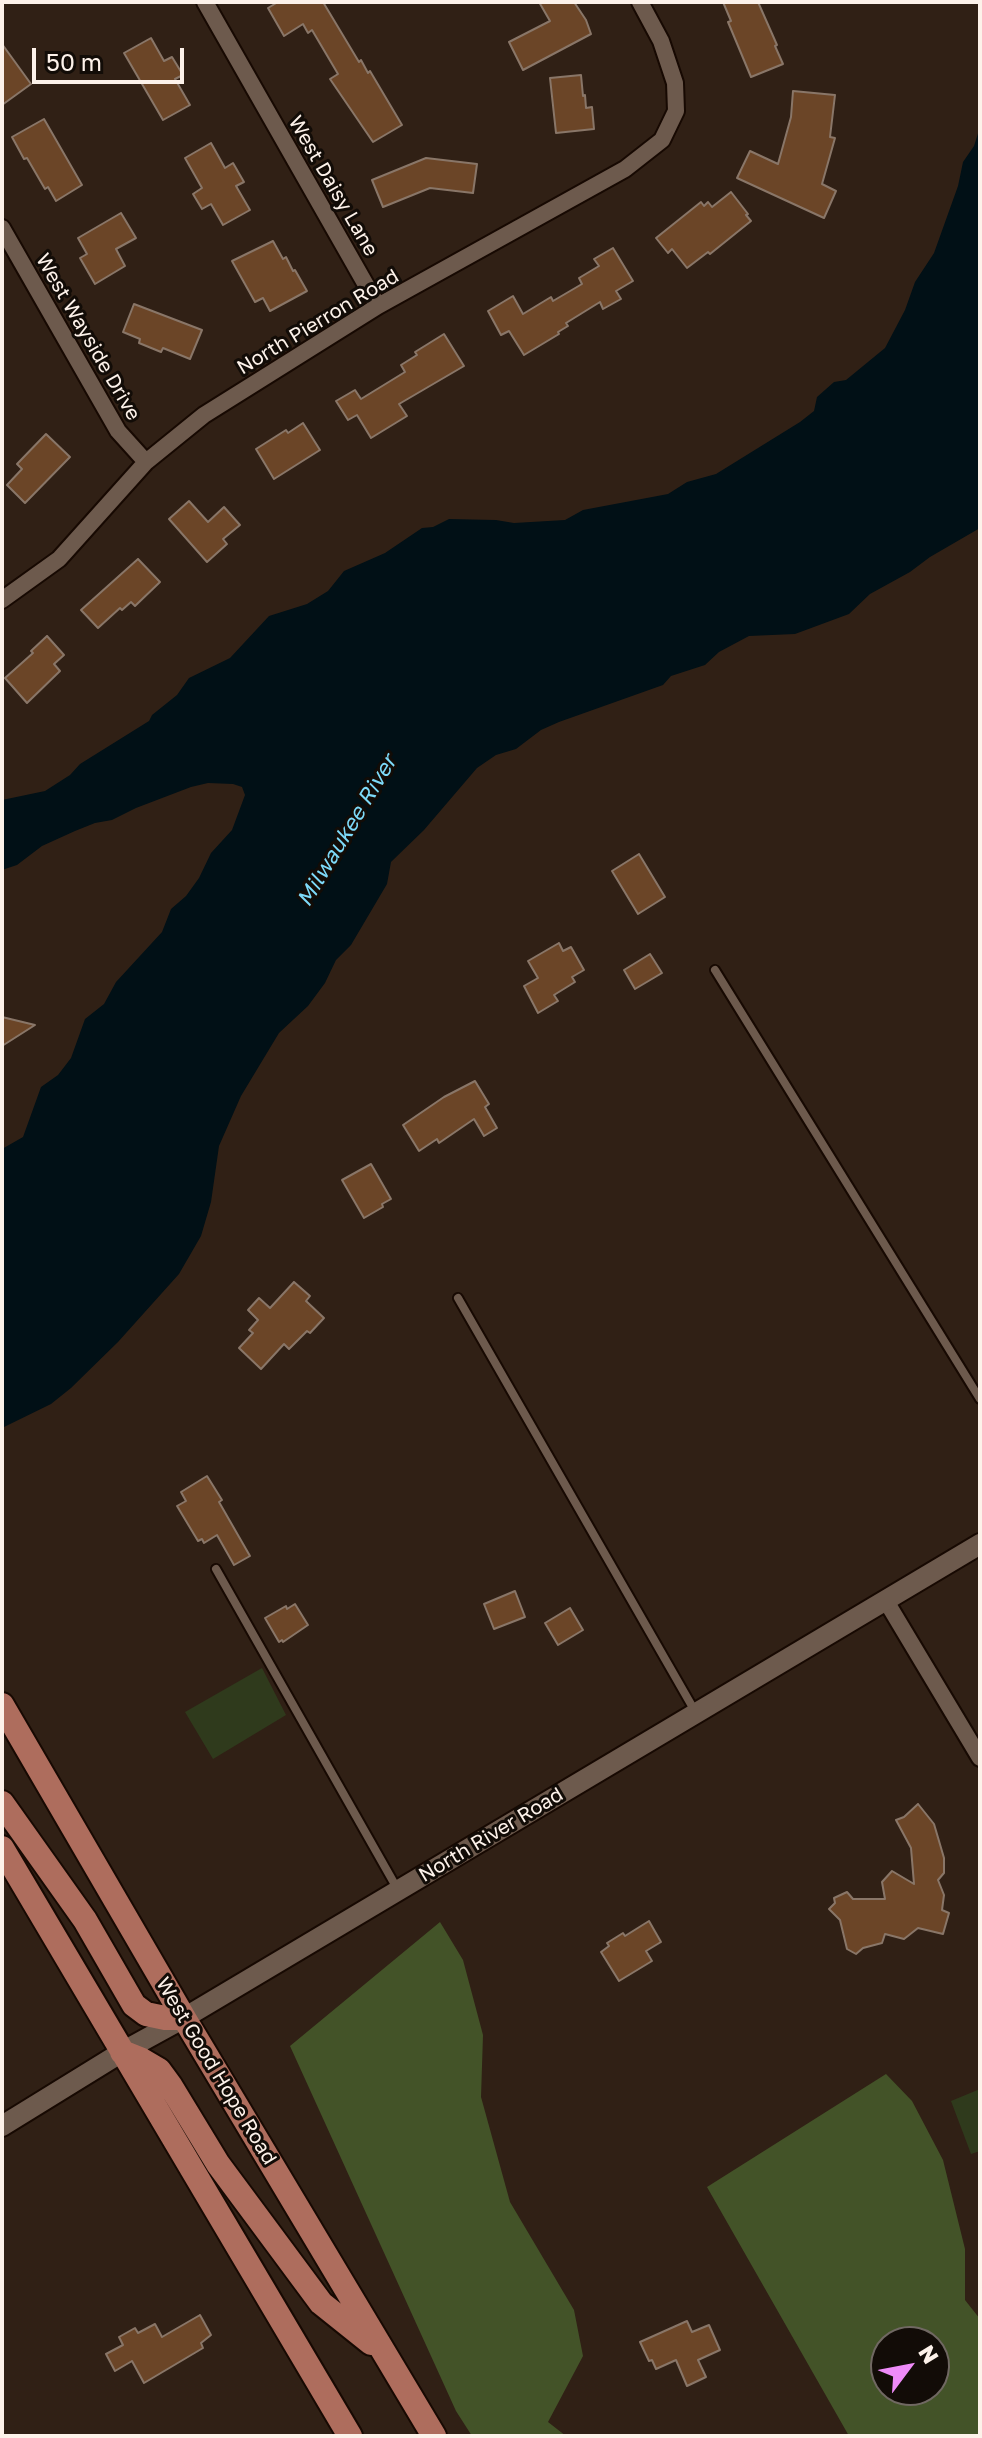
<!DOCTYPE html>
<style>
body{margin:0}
#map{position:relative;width:982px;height:2438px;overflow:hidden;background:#302015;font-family:"Golos Text",sans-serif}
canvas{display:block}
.frame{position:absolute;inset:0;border:4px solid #fdf2ea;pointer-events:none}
.north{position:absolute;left:870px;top:2326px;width:80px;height:80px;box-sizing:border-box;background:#120c07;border:2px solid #706862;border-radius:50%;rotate:58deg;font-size:22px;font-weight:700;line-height:32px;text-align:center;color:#fdf2ea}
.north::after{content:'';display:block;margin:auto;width:28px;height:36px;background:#ee8bf8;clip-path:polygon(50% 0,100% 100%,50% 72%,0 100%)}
.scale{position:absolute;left:32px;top:48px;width:152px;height:36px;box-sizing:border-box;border:4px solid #fdf2ea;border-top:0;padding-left:10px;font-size:24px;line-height:28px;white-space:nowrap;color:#fdf2ea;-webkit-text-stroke:6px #120c07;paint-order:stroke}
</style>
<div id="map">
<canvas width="982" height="2438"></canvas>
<div class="frame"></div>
<div class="north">N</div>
<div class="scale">50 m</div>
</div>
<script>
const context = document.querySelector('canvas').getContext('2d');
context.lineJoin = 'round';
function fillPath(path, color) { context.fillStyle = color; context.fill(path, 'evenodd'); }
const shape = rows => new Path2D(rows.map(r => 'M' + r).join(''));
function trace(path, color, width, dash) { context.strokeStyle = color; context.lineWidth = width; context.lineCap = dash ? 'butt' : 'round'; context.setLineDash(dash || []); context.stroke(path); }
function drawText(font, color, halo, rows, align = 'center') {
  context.font = font + ' "Golos Text",sans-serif'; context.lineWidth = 6; context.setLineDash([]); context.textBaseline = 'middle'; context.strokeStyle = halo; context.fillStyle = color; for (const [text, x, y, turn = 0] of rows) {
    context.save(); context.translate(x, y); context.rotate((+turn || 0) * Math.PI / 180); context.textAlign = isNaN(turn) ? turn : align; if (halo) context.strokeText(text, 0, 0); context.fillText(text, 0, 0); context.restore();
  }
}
fillPath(shape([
 [262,1668,286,1715,213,1759,185,1712],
 [980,2089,980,2151,971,2154,951,2101]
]), '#2f3a1c');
fillPath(shape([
 [440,1922,463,1960,483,2035,481,2097,510,2202,574,2310,583,2356,548,2422,566,2436,472,2436,456,2411,290,2046],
 [886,2074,912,2101,943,2160,965,2249,965,2300,980,2319,980,2436,849,2436,707,2187],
 [886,2342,934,2342,934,2390,886,2390]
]), '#435328');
fillPath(shape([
 [980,127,980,528,930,557,910,572,870,594,849,614,795,634,749,636,719,652,705,665,671,676,663,685,559,722,541,730,516,749,496,755,477,768,424,830,391,862,387,884,351,945,336,960,325,983,308,1006,279,1033,241,1096,219,1146,211,1202,201,1236,179,1274,118,1342,71,1388,51,1404,2,1428,2,1149,23,1137,41,1087,58,1075,71,1058,85,1019,104,1004,116,982,162,932,171,909,186,896,199,878,211,853,232,830,245,795,242,787,233,784,208,783,191,787,136,808,112,820,95,823,75,831,42,846,17,865,2,870,2,800,45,791,70,775,80,764,149,721,152,715,177,695,189,678,230,658,269,616,307,604,328,591,344,571,385,553,422,528,433,527,449,519,496,520,514,523,565,520,583,510,668,494,687,482,716,474,800,422,814,411,817,397,834,382,846,380,885,348,905,310,915,282,934,253,958,186,963,162,974,146]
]), '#011016');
const building = shape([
 [278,2,323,2,359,62,361,60,368,73,370,71,402,125,373,142,330,79,338,74,312,30,308,33,303,24,284,36,268,8,278,2],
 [539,2,574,2,586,20,591,34,523,70,509,42,550,21,539,2],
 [723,2,758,2,777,45,775,46,783,64,751,77,728,22,731,21,723,2],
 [151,38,164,61,172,57,183,75,175,79,190,105,163,120,124,53,151,38],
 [2,44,31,84,2,105,2,44],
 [581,75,583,96,585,95,586,108,592,107,594,129,556,133,550,78,581,75],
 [793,91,835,95,830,137,835,138,822,184,836,191,824,218,737,178,750,151,778,164,791,117,793,91],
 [44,119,82,185,56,201,48,187,45,189,27,158,24,159,12,137,44,119],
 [211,143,225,168,233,163,244,182,236,186,250,210,223,225,211,204,202,209,193,194,202,188,185,158,211,143],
 [426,158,477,164,473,193,430,188,383,207,372,180,426,158],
 [731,192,748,214,746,215,751,221,710,254,708,252,687,268,672,249,668,253,656,238,701,202,704,206,708,202,712,207,731,192],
 [121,213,136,238,116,249,125,266,95,284,80,258,87,254,78,238,121,213],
 [273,241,283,259,286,257,293,271,295,270,307,291,270,311,263,298,255,302,232,261,273,241],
 [613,248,633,281,616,291,621,299,603,309,600,302,566,323,568,326,558,332,559,334,524,355,509,331,501,335,488,311,513,296,523,314,551,297,553,301,582,284,579,278,599,266,594,259,613,248],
 [134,304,202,330,190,359,163,348,161,352,139,343,140,339,123,332,134,304],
 [444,334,464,366,399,404,407,416,371,438,357,415,348,420,336,401,355,390,361,399,405,372,401,365,417,355,415,352,444,334],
 [303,423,320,450,274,479,256,449,286,430,288,433,303,423],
 [46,434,70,457,25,503,7,485,22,469,17,464,46,434],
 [189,501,208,522,224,507,240,525,223,539,227,544,207,562,169,519,189,501],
 [138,559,160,582,135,606,131,602,122,610,120,608,98,628,81,610,138,559],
 [47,636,64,655,54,664,60,671,27,703,5,678,33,653,31,651,47,636],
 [639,854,665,897,638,914,612,871,639,854],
 [559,943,563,951,571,947,584,970,572,977,575,982,554,995,558,1001,538,1013,524,986,538,978,528,961,559,943],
 [650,954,662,973,635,989,624,970,650,954],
 [2,1017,35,1025,2,1046,2,1017],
 [475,1081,489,1104,485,1107,497,1128,484,1136,474,1119,439,1143,437,1139,419,1151,403,1125,444,1097,475,1081],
 [371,1164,391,1199,382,1204,383,1207,364,1218,342,1180,371,1164],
 [294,1282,310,1296,306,1301,324,1318,310,1333,307,1331,289,1349,284,1344,261,1369,239,1348,253,1333,249,1330,258,1320,248,1310,259,1298,270,1308,294,1282],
 [207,1476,222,1500,219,1502,250,1556,234,1565,217,1535,204,1543,202,1539,198,1541,177,1506,186,1501,181,1492,207,1476],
 [515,1591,525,1617,494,1629,484,1604,515,1591],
 [295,1604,308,1625,283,1642,282,1640,279,1642,265,1618,286,1606,287,1609,295,1604],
 [570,1608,583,1630,558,1645,545,1623,570,1608],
 [918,1804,934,1824,944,1858,944,1873,938,1880,944,1895,942,1910,949,1913,943,1934,918,1928,904,1939,885,1934,882,1943,863,1948,856,1954,847,1949,840,1920,829,1909,835,1903,834,1898,847,1892,853,1899,885,1899,882,1882,892,1871,914,1884,911,1848,896,1820,904,1817,918,1804],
 [649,1921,661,1942,646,1951,652,1961,619,1981,601,1952,609,1946,607,1943,623,1933,625,1936,649,1921],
 [200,2315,211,2335,201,2343,203,2348,144,2383,132,2361,115,2371,106,2354,123,2345,119,2337,135,2328,138,2333,155,2324,162,2337,200,2315],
 [687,2321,692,2332,709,2325,720,2350,698,2360,706,2377,687,2386,676,2360,656,2369,652,2360,649,2361,640,2342,687,2321]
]);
fillPath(building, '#6b4527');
trace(building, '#897668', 2);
const service = shape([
 [715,970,980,1399],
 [458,1298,696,1713],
 [216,1569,398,1890]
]);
const minor = shape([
 [205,2,378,306],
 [2,228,118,431,146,462],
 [2,600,59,559,146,462,204,415,378,306,625,169,662,140,676,111,675,83,661,41,640,2],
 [886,1601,980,1758]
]);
const tertiary = shape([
 [2,2126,122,2052,184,2018,980,1544]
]);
const primary = shape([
 [2,1705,184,2018,434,2436],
 [2,1803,85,1920,134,2005,146,2014,165,2018,184,2018],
 [2,1848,350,2436],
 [122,2052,142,2060,159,2070,170,2085,218,2164,321,2303,371,2343]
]);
trace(service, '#170902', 12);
trace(minor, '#170902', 20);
trace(tertiary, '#170902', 24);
trace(primary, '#170902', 28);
trace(service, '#6d5a4d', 8);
trace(minor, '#6d5a4d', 16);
trace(tertiary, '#6d5a4d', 20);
trace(primary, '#ae6d5d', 24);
drawText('20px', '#fdf2ea', '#120c07', [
 ["West Daisy Lane",333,186,60],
 ["North Pierron Road",318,322,-31],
 ["West Wayside Drive",88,337,60],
 ["North River Road",491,1835,-31],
 ["West Good Hope Road",216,2071,59]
]);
drawText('italic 22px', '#7ddaf9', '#120c07', [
 ["Milwaukee River",347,831,-59]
]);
</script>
